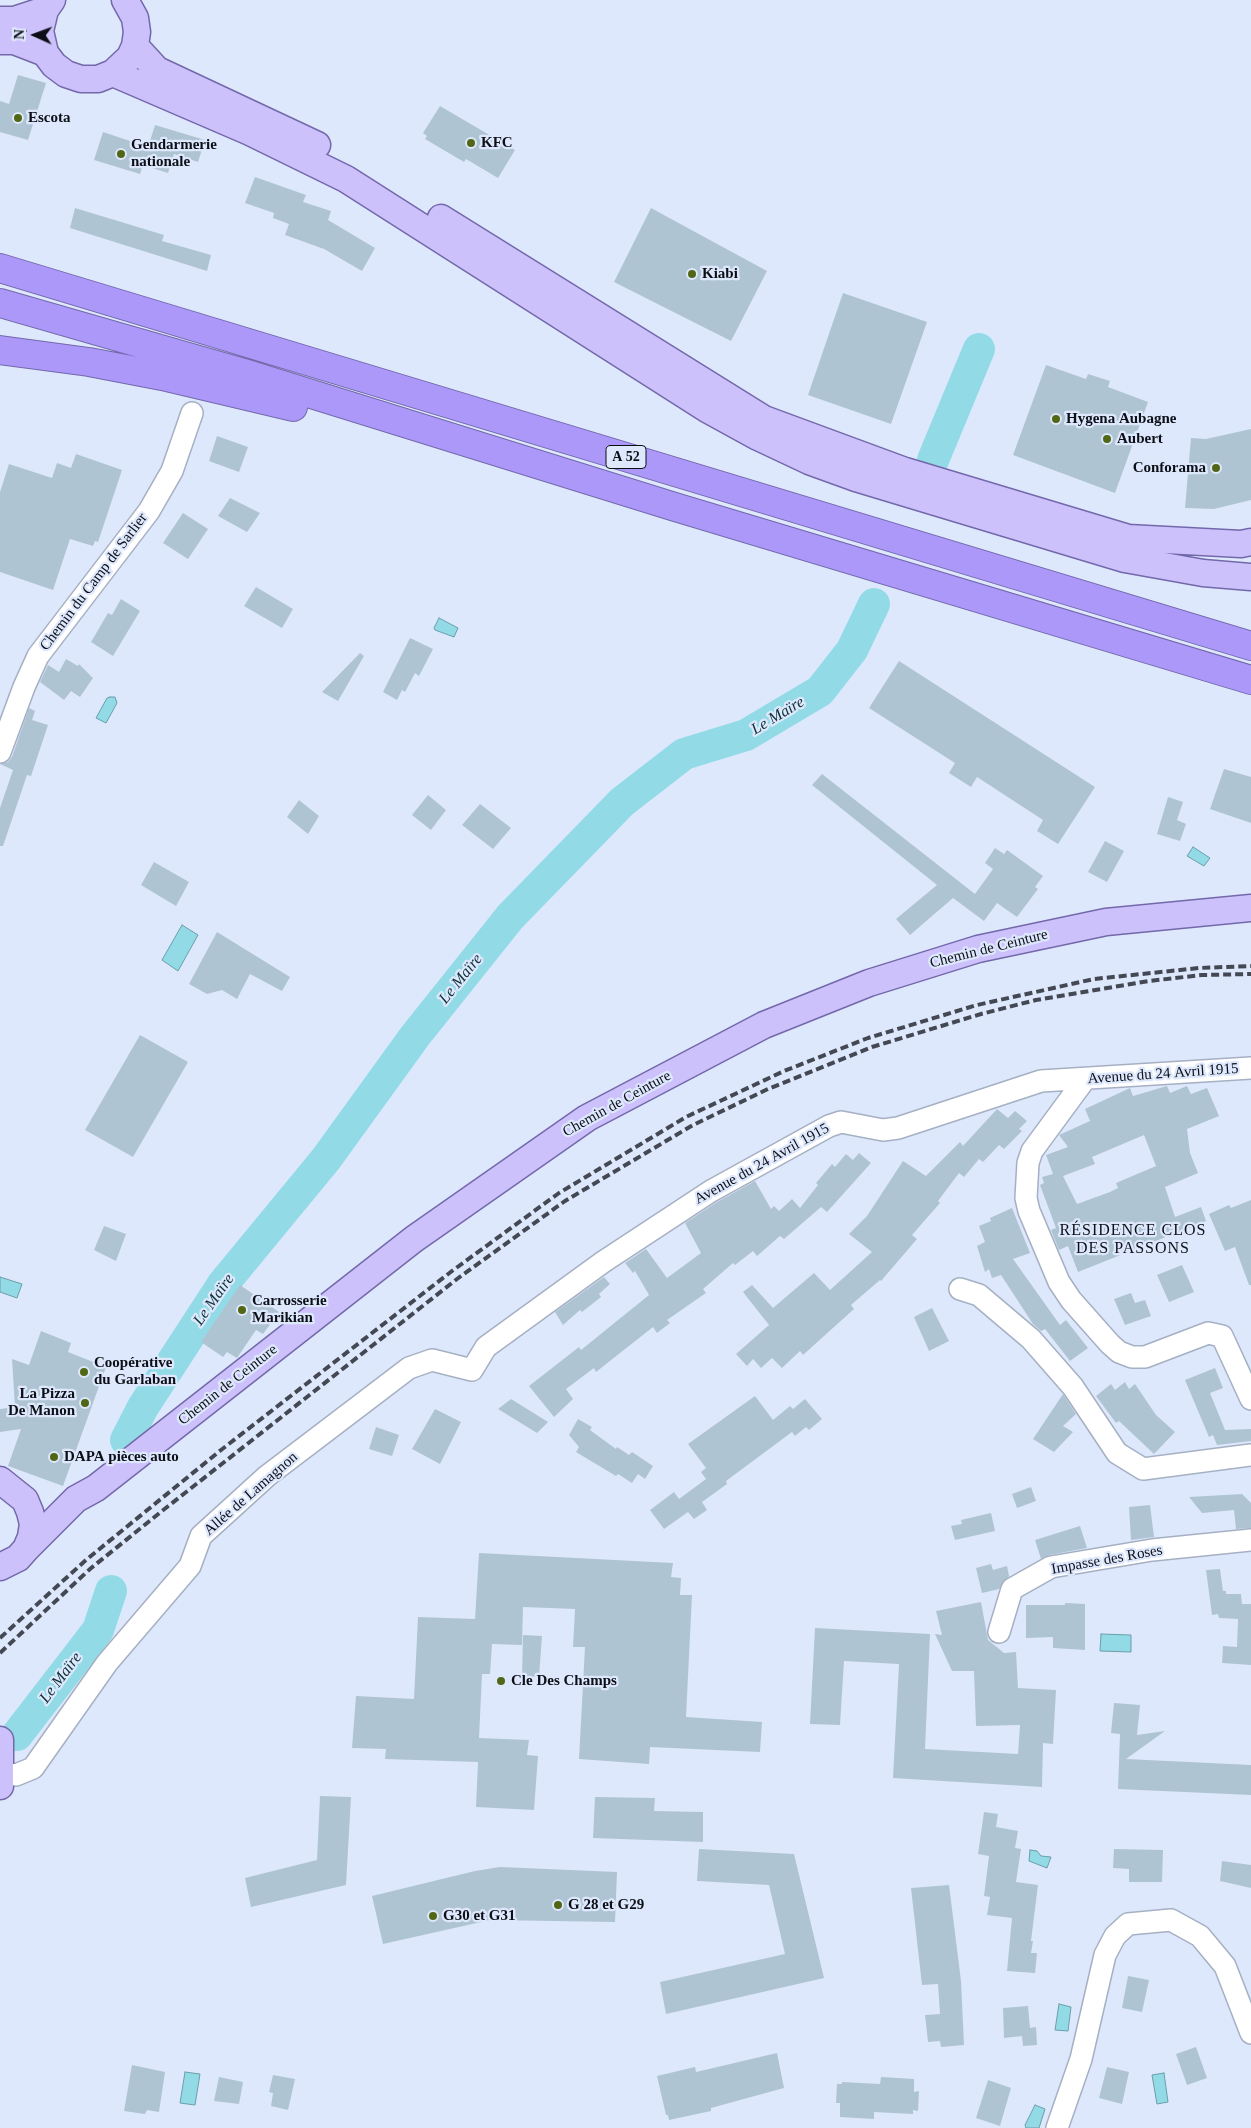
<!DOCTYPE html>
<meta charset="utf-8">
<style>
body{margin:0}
#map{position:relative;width:1251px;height:2128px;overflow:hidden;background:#dee8fd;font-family:Georgia,serif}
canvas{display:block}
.north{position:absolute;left:10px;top:10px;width:50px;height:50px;-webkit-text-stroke:4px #dee8fd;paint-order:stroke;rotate:272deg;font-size:14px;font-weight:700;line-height:20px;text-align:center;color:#0c0f16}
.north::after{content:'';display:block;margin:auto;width:18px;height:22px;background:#0c0f16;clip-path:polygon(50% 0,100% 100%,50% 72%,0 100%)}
</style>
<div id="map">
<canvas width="1251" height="2128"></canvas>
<div class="north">N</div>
</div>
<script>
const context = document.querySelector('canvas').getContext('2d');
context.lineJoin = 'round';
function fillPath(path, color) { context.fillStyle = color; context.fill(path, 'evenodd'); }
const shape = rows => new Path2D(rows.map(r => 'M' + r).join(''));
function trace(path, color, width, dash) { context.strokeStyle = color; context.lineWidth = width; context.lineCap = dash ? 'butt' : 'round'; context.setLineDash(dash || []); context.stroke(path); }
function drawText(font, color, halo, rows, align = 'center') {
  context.font = font + ' Georgia,serif'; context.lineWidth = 4.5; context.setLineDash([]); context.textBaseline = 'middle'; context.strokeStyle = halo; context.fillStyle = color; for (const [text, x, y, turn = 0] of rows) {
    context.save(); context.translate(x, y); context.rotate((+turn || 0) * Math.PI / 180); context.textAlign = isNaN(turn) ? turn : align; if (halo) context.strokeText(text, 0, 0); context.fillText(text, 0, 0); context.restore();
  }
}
const water = shape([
 [439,618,458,628,454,637,435,630,434,628,439,618],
 [110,697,115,697,117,703,106,723,96,718,107,698,110,697],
 [1193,847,1210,858,1204,866,1187,856,1193,847],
 [182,925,198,935,178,971,162,960,182,925],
 [0,1277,22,1284,17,1298,0,1292,0,1277],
 [1101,1634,1131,1635,1131,1652,1100,1651,1101,1634],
 [1030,1850,1037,1851,1041,1856,1051,1857,1047,1868,1029,1861,1030,1850],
 [1059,2004,1071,2007,1068,2031,1055,2030,1059,2004],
 [185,2072,200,2074,195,2105,180,2103,185,2072],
 [1164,2073,1168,2102,1157,2104,1152,2075,1164,2073],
 [1035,2105,1045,2109,1039,2128,1026,2128,1025,2125,1035,2105]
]);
fillPath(water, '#92dbe6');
trace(water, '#6a9ea8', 1);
trace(shape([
 [933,460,979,349],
 [126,1440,143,1407,223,1284,326,1159,415,1036,510,917,622,802,684,754,746,735,820,691,852,650,874,604],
 [17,1735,98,1630,111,1591]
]), '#92dbe6', 32);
fillPath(shape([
 [18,75,46,83,28,140,0,132,0,101,9,104],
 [440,106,515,150,498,178,466,159,464,162,425,139,427,136,423,133],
 [155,125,205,140,198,162,174,154,168,173,143,165,140,174,94,160,103,132,148,147],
 [255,177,306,195,303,202,331,211,328,220,375,248,362,271,324,249,285,235,289,224,273,218,274,213,245,203],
 [75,208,164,235,162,241,211,255,207,271,70,228],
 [651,208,767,271,731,341,614,282],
 [843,293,927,322,891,424,808,395],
 [1046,365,1086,379,1088,374,1110,381,1108,387,1148,402,1115,493,1013,455],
 [1251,429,1251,500,1214,509,1185,508,1191,438,1206,439],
 [217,436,248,447,239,472,209,461],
 [76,454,122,470,98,542,95,541,93,546,70,539,53,590,0,572,0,492,9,464,52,478,57,463,71,468],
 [230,498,260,513,247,532,218,516],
 [183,513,208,529,188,559,163,543],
 [256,587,293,609,282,628,244,606],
 [121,599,140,611,113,656,91,642,108,613,112,615],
 [410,638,433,649,419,676,415,673,405,692,402,690,397,700,383,692],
 [360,653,364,656,338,701,322,692],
 [66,659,78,666,79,664,93,678,80,697,71,691,64,700,40,682,48,665,59,672],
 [899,661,1095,787,1058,844,1037,831,1043,820,977,777,971,787,949,773,955,763,869,708],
 [29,708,35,711,32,720,48,725,31,776,27,775,3,846,0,846,0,808,13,770,0,764,8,762,12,757],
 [1224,769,1251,777,1251,823,1210,809],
 [822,774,975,894,993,869,985,863,995,848,1004,854,1007,850,1043,876,1035,887,1038,889,1017,917,997,903,984,921,953,898,910,935,896,919,937,885,812,785],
 [428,795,446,810,431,830,412,815],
 [1168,797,1183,802,1177,820,1186,824,1180,841,1157,834],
 [299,800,319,816,308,834,287,817],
 [480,804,511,828,493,849,462,825],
 [1105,841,1124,851,1107,882,1088,872],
 [154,862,189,882,176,906,141,885],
 [217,932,290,977,282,991,250,974,237,999,222,990,207,994,189,984],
 [140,1035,188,1062,133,1157,85,1130],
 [1167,1086,1170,1093,1187,1086,1191,1094,1207,1088,1219,1116,1187,1129,1190,1153,1198,1173,1165,1187,1175,1217,1201,1207,1206,1221,1078,1272,1068,1246,1059,1250,1051,1230,1056,1228,1040,1185,1044,1183,1042,1177,1053,1174,1046,1155,1068,1147,1059,1135,1090,1121,1085,1109,1130,1088,1133,1096],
 [1144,1135,1156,1166,1116,1183,1118,1188,1110,1192,1077,1204,1063,1176,1095,1164,1092,1157],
 [997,1109,1008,1118,1015,1111,1027,1121,1019,1129,1022,1131,1004,1149,999,1145,983,1162,979,1159,964,1177,959,1173,938,1201,940,1203,912,1235,917,1239,881,1281,880,1280,851,1305,854,1309,803,1355,800,1351,782,1368,772,1358,761,1368,753,1359,747,1366,736,1354,769,1325,743,1292,752,1285,773,1308,814,1273,830,1290,872,1252,849,1234,867,1216,903,1161,926,1176,960,1142,963,1146],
 [859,1153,871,1163,827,1212,821,1207,784,1239,780,1236,757,1256,753,1251,735,1265,733,1263,703,1289,706,1293,667,1320,670,1323,657,1333,653,1327,596,1372,594,1368,566,1389,573,1399,554,1417,529,1386,579,1347,581,1350,649,1295,635,1271,633,1273,625,1263,646,1249,667,1278,701,1253,685,1223,717,1202,755,1181,771,1209,774,1206,779,1211,792,1199,800,1208,818,1185,816,1183,832,1164,835,1167,846,1154,853,1160],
 [1251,1200,1251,1285,1249,1285,1235,1247,1225,1251,1209,1214,1229,1205,1231,1208],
 [1012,1208,1030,1253,1013,1259,1060,1325,1066,1320,1088,1348,1070,1361,1045,1329,1041,1331,1033,1324,1001,1275,992,1278,989,1269,985,1272,977,1246,985,1242,979,1226,991,1221,990,1218],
 [104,1226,126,1234,116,1261,94,1250],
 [1182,1265,1194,1292,1169,1302,1157,1275],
 [604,1277,610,1284,599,1294,601,1297,582,1312,580,1310,563,1325,555,1312],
 [240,1285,279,1312,263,1334,256,1330,237,1358,227,1352,223,1357,201,1342],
 [1131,1293,1135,1303,1145,1300,1151,1316,1125,1325,1114,1299],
 [932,1308,949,1341,929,1351,914,1317],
 [41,1331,71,1343,68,1352,106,1367,63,1486,8,1466,21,1429,0,1432,0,1409,15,1407,12,1359,29,1365],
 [1215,1368,1223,1388,1210,1393,1225,1430,1251,1429,1251,1441,1217,1445,1213,1435,1209,1437,1185,1380],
 [1125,1382,1129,1389,1135,1384,1156,1415,1175,1432,1154,1454,1119,1421,1116,1423,1096,1396,1111,1384,1115,1390],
 [1063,1394,1076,1414,1063,1426,1073,1432,1054,1452,1033,1439],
 [755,1396,773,1420,790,1406,793,1409,805,1399,822,1419,809,1430,806,1427,795,1436,792,1432,726,1481,727,1484,702,1502,707,1510,694,1519,688,1512,664,1529,650,1510,674,1492,679,1499,706,1479,701,1472,706,1468,688,1444],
 [511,1399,548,1422,537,1433,498,1409],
 [435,1409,461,1422,440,1464,412,1449],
 [578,1419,592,1427,590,1430,616,1449,617,1447,629,1455,632,1452,653,1466,645,1479,638,1474,632,1483,618,1474,616,1476,576,1452,579,1447,569,1435],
 [376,1427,399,1435,392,1456,369,1449],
 [1031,1487,1036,1501,1017,1508,1012,1494],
 [1242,1494,1251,1503,1251,1528,1236,1529,1234,1510,1202,1513,1189,1497],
 [1150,1505,1154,1537,1131,1540,1129,1507],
 [991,1513,995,1531,955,1540,951,1526,962,1524,961,1520],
 [1080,1526,1087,1548,1049,1555,1041,1559,1035,1540],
 [479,1553,673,1563,671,1577,681,1578,680,1595,692,1595,686,1717,762,1722,760,1752,650,1747,649,1764,579,1759,585,1647,573,1647,575,1609,523,1607,522,1645,492,1644,490,1674,482,1674,479,1738,529,1740,527,1755,538,1756,534,1810,476,1807,478,1762,385,1759,386,1749,352,1748,356,1696,414,1699,418,1617,475,1619],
 [991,1564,993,1570,1007,1566,1009,1576,999,1589,982,1593,976,1568],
 [1220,1569,1223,1591,1226,1591,1226,1594,1241,1594,1242,1604,1251,1604,1251,1665,1222,1663,1223,1646,1237,1647,1238,1619,1219,1618,1218,1614,1212,1615,1206,1570],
 [981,1602,988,1640,1004,1653,1016,1652,1018,1688,1056,1690,1053,1744,1043,1743,1042,1787,893,1778,899,1664,844,1661,840,1725,810,1724,815,1628,930,1634,925,1749,1018,1754,1020,1725,976,1726,974,1671,952,1671,935,1634,942,1635,936,1611],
 [1065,1603,1085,1604,1085,1650,1053,1648,1053,1637,1026,1638,1026,1605,1065,1605],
 [523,1635,542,1636,539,1677,522,1676],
 [1114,1703,1140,1705,1137,1735,1165,1731,1126,1759,1251,1765,1251,1795,1118,1789,1120,1734,1111,1733],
 [320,1796,351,1797,346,1885,251,1907,245,1878,317,1860],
 [595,1797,655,1798,654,1811,703,1812,703,1842,593,1838],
 [984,1812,998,1814,996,1827,1018,1831,1015,1848,1021,1849,1016,1882,1038,1885,1031,1941,1033,1941,1031,1953,1037,1953,1035,1973,1007,1971,1012,1918,987,1915,990,1897,984,1896,989,1856,978,1854],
 [699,1849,794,1854,824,1978,666,2014,660,1982,785,1954,769,1885,697,1881],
 [1114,1849,1163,1850,1162,1882,1129,1882,1129,1869,1113,1868],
 [1222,1861,1251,1865,1251,1888,1220,1881],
 [500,1867,617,1872,615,1922,490,1920,383,1944,372,1896,475,1871],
 [949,1885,961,1981,964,2045,941,2047,940,2041,928,2042,925,2015,940,2014,938,1984,922,1985,911,1888],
 [1128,1976,1149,1980,1142,2012,1122,2008],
 [1028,2006,1030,2028,1036,2027,1037,2045,1023,2046,1022,2036,1004,2038,1003,2008],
 [1196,2047,1207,2078,1187,2085,1176,2054],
 [777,2053,784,2088,711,2108,711,2111,669,2120,668,2115,666,2115,657,2076,695,2067,696,2072],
 [132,2065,165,2072,159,2112,147,2110,145,2114,124,2111],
 [1107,2067,1129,2072,1122,2104,1099,2098],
 [273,2075,295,2079,288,2110,271,2106,273,2093,269,2092],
 [219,2077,243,2082,239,2104,214,2101],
 [881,2077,914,2079,914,2092,919,2091,918,2111,913,2110,913,2114,874,2112,874,2119,840,2117,840,2103,836,2103,837,2084,842,2084,842,2082,880,2084],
 [988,2080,1011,2088,1000,2126,976,2118]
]), '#afc4d2');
const minor = shape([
 [0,752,24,687,38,656,149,511,172,471,192,413],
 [1085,1079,1032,1151,1028,1163,1026,1198,1029,1211,1059,1282,1071,1300,1110,1344,1119,1352,1132,1357,1145,1357,1208,1333,1222,1336,1251,1399],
 [960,1289,979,1295,1031,1339,1073,1387,1117,1453,1143,1469,1251,1455],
 [999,1632,1012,1589,1051,1567,1152,1550,1251,1540],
 [0,1773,16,1775,33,1768,107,1663,190,1566,201,1536,267,1476,409,1368,432,1360,472,1370,486,1347,603,1262,711,1191,829,1126,841,1122,883,1130,898,1128,1041,1081,1251,1068],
 [1057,2128,1081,2059,1105,1955,1115,1936,1128,1924,1171,1920,1200,1936,1225,1966,1251,2033]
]);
const major = shape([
 [52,0,45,10,40,31,45,53,54,65,66,74,81,79,98,79,113,73,130,57,135,46,137,32,135,18,125,0],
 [0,20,14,20,45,10],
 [0,41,14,41,45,53],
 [135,46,157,70,317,145],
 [113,73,250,132,346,179,707,409,758,437,809,461,856,478,1125,559,1203,573,1251,577],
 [441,218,764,419,905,471,1128,538,1241,544,1251,542],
 [0,1480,25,1500,30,1512,33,1524,31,1537,26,1549,18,1558,0,1567],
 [26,1549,76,1499,96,1488,414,1239,587,1118,764,1025,869,983,978,949,1106,922,1251,908],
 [0,1740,0,1786]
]);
const highway = shape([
 [0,268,1251,646],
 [0,303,247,374,675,507,1251,680],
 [0,350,89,362,162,376,293,407]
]);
trace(minor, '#a6b0c3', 24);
trace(major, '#7368aa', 29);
trace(highway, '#7368aa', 30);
trace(minor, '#fff', 21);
trace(major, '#cdc1fb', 26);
trace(highway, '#ab98f9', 28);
trace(shape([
 [0,1638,86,1560,221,1450,452,1271,559,1193,686,1117,784,1071,868,1038,977,1005,1094,979,1199,968,1251,966],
 [0,1653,90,1569,162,1511,457,1279,565,1201,693,1125,768,1089,872,1047,981,1014,1036,1000,1149,981,1202,975,1251,974]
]), '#434853', 4, [8, 4]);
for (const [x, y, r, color] of [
 [18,118,5,"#516715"],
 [471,143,5,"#516715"],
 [121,154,5,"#516715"],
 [692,274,5,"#516715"],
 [1056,419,5,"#516715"],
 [1107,439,5,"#516715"],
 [1216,468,5,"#516715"],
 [242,1310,5,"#516715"],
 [84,1372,5,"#516715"],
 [85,1403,5,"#516715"],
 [54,1457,5,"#516715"],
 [501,1681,5,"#516715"],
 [558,1905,5,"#516715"],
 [433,1916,5,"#516715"]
]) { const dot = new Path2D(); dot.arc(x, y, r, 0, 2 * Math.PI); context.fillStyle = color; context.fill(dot); trace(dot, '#dee8fd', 2); }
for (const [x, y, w] of [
 [626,457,40]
]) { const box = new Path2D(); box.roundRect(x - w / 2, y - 11.5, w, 23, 4); context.fillStyle = '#dee8fd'; context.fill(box); trace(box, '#0c0f16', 1); }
drawText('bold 14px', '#0c0f16', null, [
 ["A 52",626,457]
]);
drawText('bold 15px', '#0c0f16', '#dee8fd', [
 ["Escota",28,118],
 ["KFC",481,143],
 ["Gendarmerie",131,145],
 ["nationale",131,162],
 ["Kiabi",702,274],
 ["Hygena Aubagne",1066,419],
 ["Aubert",1117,439],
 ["Conforama",1206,468,"right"],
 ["Carrosserie",252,1301],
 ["Marikian",252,1318],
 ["Coopérative",94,1363],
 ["du Garlaban",94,1380],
 ["La Pizza",75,1394,"right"],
 ["De Manon",75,1411,"right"],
 ["DAPA pièces auto",64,1457],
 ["Cle Des Champs",511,1681],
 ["G 28 et G29",568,1905],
 ["G30 et G31",443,1916]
], 'left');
drawText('15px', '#0c0f16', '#dee8fd', [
 ["Chemin du Camp de Sarlier",94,582,-53],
 ["Chemin de Ceinture",989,949,-14],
 ["Avenue du 24 Avril 1915",1163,1074,-4],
 ["Chemin de Ceinture",617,1104,-29],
 ["Avenue du 24 Avril 1915",762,1164,-29],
 ["Chemin de Ceinture",228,1385,-38],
 ["Allée de Lamagnon",251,1494,-41],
 ["Impasse des Roses",1107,1560,-10]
]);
drawText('italic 16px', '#0b3035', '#dee8fd', [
 ["Le Maïre",778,716,-31],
 ["Le Maïre",461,979,-51],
 ["Le Maïre",214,1300,-55],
 ["Le Maïre",61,1678,-53]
]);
context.letterSpacing = '1px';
drawText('16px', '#0c0f16', '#dee8fd', [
 ["RÉSIDENCE CLOS",1133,1231],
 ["DES PASSONS",1133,1249]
]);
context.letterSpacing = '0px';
</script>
